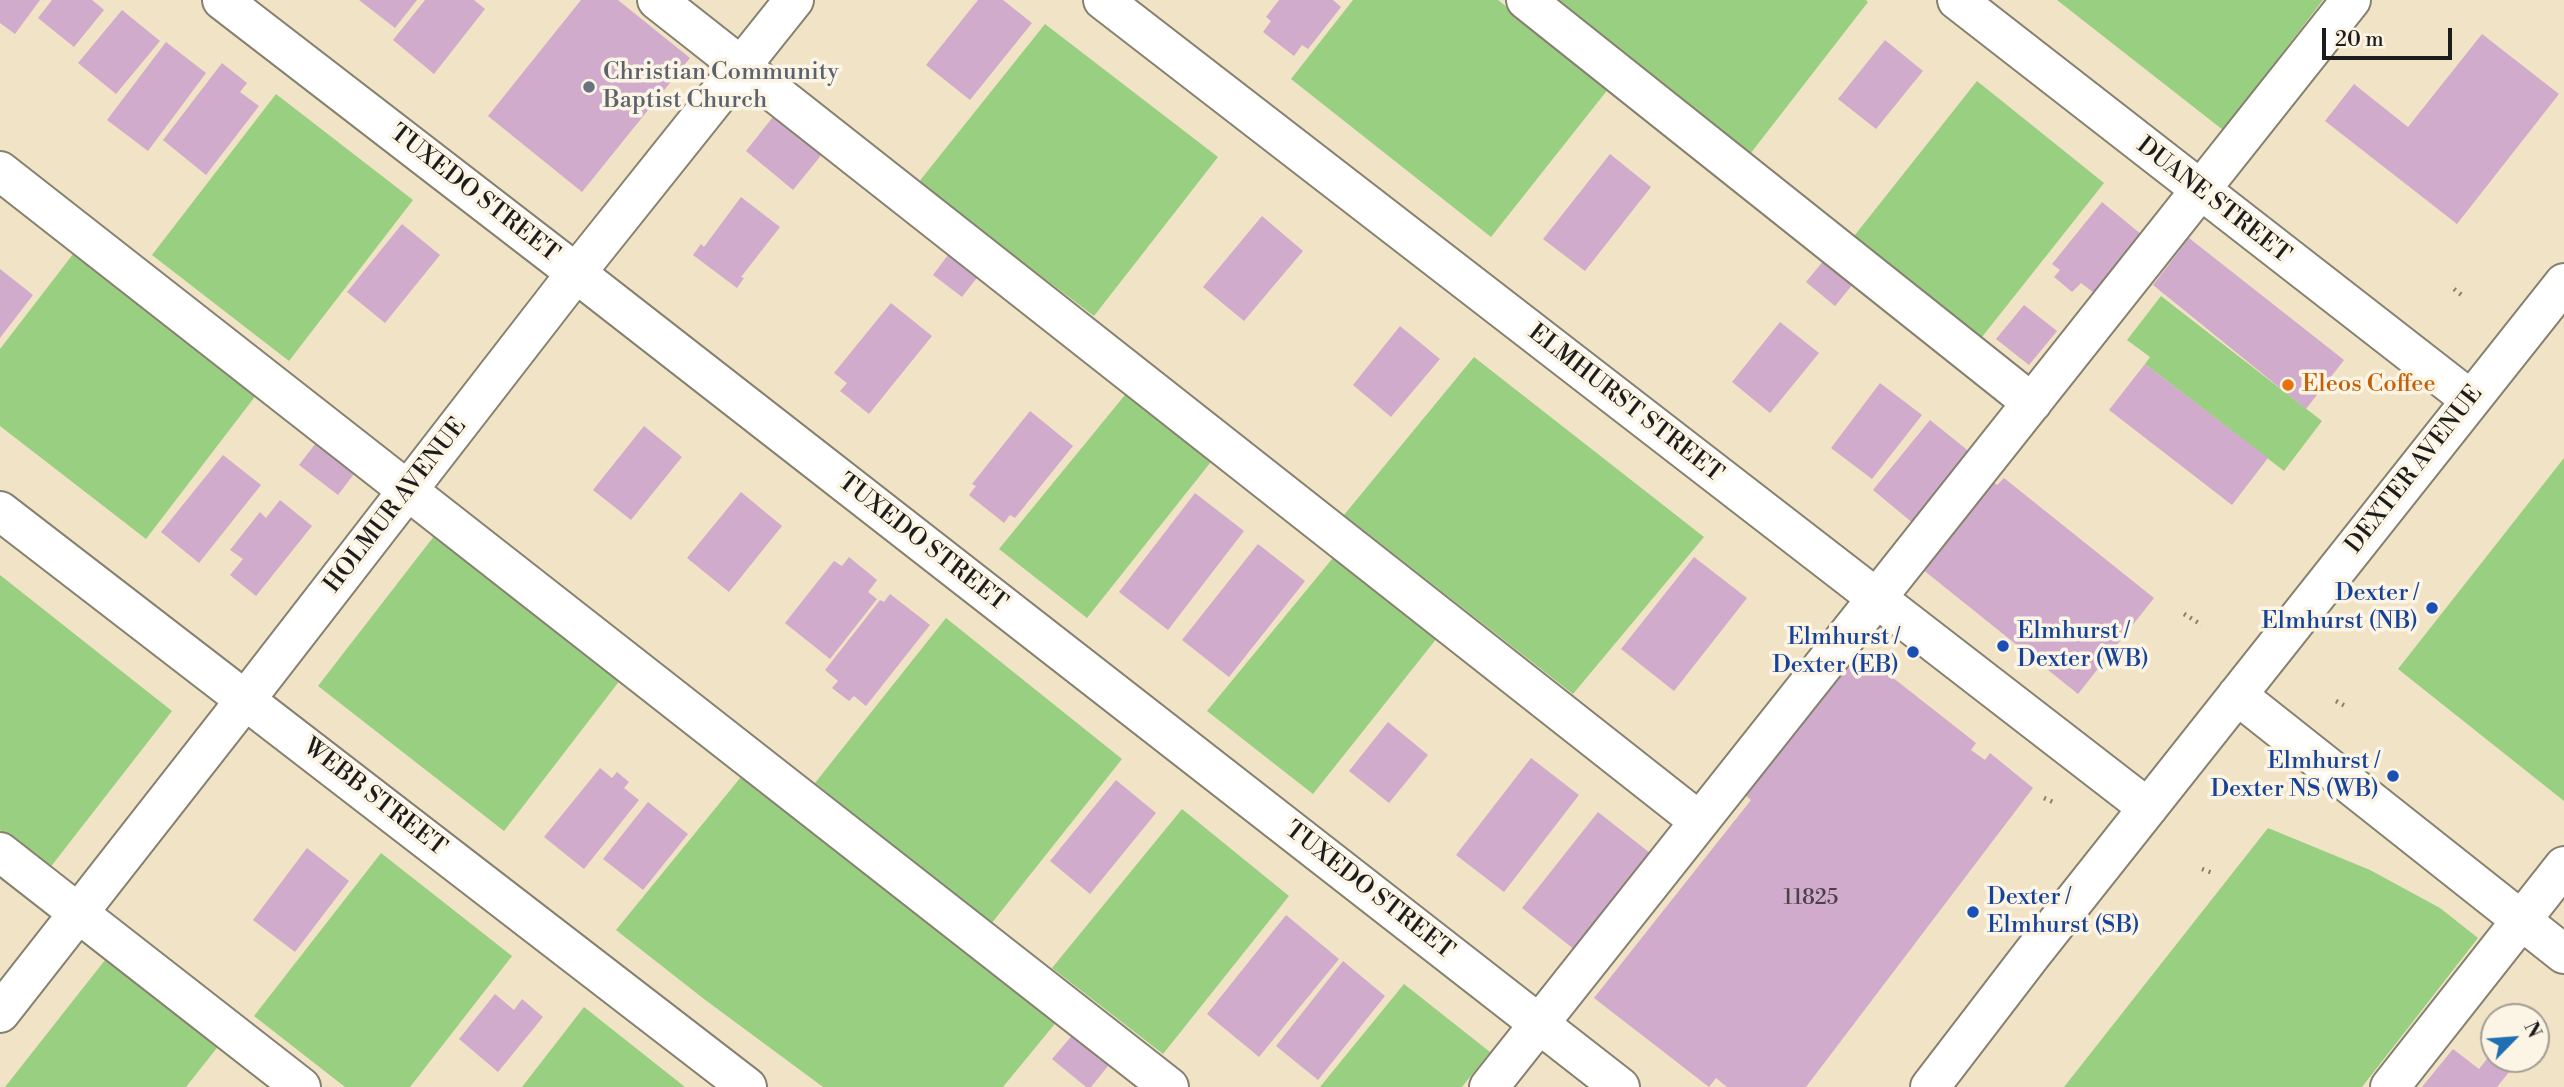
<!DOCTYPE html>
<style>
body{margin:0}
#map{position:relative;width:2564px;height:1087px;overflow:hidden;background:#f1e3c5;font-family:"Libre Bodoni",serif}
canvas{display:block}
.north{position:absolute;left:2480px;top:1003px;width:70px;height:70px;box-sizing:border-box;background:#fcf5e5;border:2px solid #a29e95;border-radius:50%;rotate:65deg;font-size:19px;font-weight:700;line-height:28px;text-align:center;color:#1c1c1c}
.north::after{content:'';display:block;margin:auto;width:24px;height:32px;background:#1f6fb2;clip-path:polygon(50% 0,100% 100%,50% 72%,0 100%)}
.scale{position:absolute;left:2322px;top:28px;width:130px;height:32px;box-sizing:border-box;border:4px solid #1c1c1c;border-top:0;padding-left:9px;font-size:21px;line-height:24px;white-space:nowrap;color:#1c1c1c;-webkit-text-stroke:5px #fcf5e5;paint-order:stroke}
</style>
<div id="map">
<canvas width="2564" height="1087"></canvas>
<div class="north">N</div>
<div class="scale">20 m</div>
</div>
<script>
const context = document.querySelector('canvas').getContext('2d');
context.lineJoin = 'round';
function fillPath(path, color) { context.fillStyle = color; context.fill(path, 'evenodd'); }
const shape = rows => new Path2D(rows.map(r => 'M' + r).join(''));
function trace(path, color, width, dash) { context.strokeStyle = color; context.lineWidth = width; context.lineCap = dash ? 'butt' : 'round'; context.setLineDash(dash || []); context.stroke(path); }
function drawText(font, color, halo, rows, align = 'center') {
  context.font = font + ' "Libre Bodoni",serif'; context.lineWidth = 7; context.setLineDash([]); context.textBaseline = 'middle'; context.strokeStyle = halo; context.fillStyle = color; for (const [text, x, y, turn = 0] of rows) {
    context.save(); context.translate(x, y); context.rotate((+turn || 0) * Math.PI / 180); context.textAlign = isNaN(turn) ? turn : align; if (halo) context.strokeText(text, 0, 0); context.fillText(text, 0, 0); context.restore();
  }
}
fillPath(shape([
 [1353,0,1498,0,1609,88,1491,237,1291,79],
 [1546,0,1866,0,1868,2,1747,158],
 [2057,0,2323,0,2223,130],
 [1045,24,1218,157,1094,316,918,183],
 [1977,81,2104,183,1978,342,1851,240],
 [276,94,413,200,289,361,152,255],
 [77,249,260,390,146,539,0,426,0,349],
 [2161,296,2322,421,2284,471,2145,364,2150,357,2127,340],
 [1474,357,1704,537,1573,694,1344,515],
 [1129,390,1214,458,1087,618,999,549],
 [2564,458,2564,801,2398,669],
 [438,531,624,675,504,831,318,686],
 [1337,553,1441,633,1313,794,1207,711],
 [0,575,172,711,49,869,0,830],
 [946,618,1122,759,991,924,815,783],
 [745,772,1058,1020,1003,1087,823,1087,704,999,616,930],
 [1182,809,1289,896,1163,1054,1052,968],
 [2268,828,2370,870,2440,908,2478,938,2362,1087,2064,1087],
 [381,853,512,956,410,1087,345,1087,254,1016],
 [109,955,220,1044,186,1087,5,1087],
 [1404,984,1490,1052,1462,1087,1320,1087],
 [584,1007,685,1087,522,1087]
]), '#99cf80');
fillPath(shape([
 [0,0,40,0,15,34,0,23],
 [52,0,92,0,104,10,74,47,38,18],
 [359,0,417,0,395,28],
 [425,0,474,0,485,9,434,74,393,40],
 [581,0,618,0,690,58,582,192,488,116],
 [978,0,1003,0,1032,23,970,100,926,65],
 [1279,0,1333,0,1341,7,1308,49,1302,45,1294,56,1263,32,1271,21,1266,17],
 [122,10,160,41,116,94,78,63],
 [2482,34,2559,94,2457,224,2325,121,2354,84,2408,127],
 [1885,40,1923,71,1876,129,1838,99],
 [166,42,206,73,148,151,107,120],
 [222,63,247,83,240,92,259,106,206,175,163,140],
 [776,113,823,153,793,190,746,151],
 [1610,154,1651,187,1585,271,1543,239],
 [741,197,780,227,741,277,744,278,737,288,693,255,701,244,704,247],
 [2102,202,2142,235,2094,293,2081,283,2072,292,2054,277,2060,270,2052,264],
 [1262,216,1303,251,1244,321,1203,287],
 [402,224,440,255,385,323,347,292],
 [2189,238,2344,360,2306,409,2153,285],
 [954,247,983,270,962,297,933,275],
 [1829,254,1858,278,1835,306,1806,282],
 [0,269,33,295,0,338],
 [891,303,932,336,869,414,840,391,847,383,834,373],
 [2024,305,2057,331,2029,365,1996,339],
 [1780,322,1819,353,1770,413,1732,382],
 [1400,326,1440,359,1391,417,1353,385],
 [2145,364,2268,458,2232,505,2109,410],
 [1880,383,1922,415,1872,479,1831,448],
 [1030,411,1073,446,1015,518,1010,515,1004,523,969,495,976,486,972,484],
 [1930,420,1971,453,1914,524,1873,490],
 [644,426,682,457,631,520,593,490],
 [325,431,363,462,338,495,299,465],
 [223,455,261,485,199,563,161,532],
 [2004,478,2154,598,2078,694,1922,569,1992,481,1997,485],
 [741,492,782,526,729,592,687,558],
 [1195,493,1244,531,1168,630,1119,592],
 [280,500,312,526,256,596,230,575,243,559,230,550,260,512,266,518],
 [1258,544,1305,581,1229,677,1182,640],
 [849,557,877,580,868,592,877,599,830,659,785,623,834,561,842,566],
 [1694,557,1747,598,1674,691,1621,649],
 [890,594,930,625,866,706,854,696,849,701,832,688,838,681,825,670,880,600,884,602],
 [1869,659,1976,743,1971,750,1985,760,1990,753,2033,788,1806,1087,1727,1087,1716,1078,1709,1087,1594,998,1751,800,1744,794,1842,670],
 [1388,722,1428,755,1389,803,1349,771],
 [1531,758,1579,795,1504,892,1456,855],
 [600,768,612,778,617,772,629,782,624,788,639,800,584,869,544,837],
 [1116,780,1156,813,1090,894,1050,861],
 [648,802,688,834,643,890,603,859],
 [1598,812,1650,853,1575,950,1522,908],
 [307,848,349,881,295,952,253,920],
 [1286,915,1339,959,1259,1057,1207,1014],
 [1343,961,1385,996,1318,1080,1276,1046],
 [495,994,514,1010,522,999,543,1017,498,1072,459,1039],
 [1081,1025,1117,1055,1091,1087,1086,1087,1052,1059],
 [2453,1049,2479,1069,2490,1055,2510,1071,2497,1087,2422,1087]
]), '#d1abcb');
const minor = shape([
 [222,0,576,273,1620,1087],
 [657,0,1699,821],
 [1103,0,2148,808],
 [1526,0,2032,403],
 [1957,0,2471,400],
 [0,171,1169,1087],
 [0,511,747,1087],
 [2237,695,2564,954],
 [0,852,301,1087],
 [0,1013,246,699,576,273,794,0],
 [1489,1087,2351,0],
 [1930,1087,2032,954,2564,283],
 [2390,1087,2564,866]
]);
trace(minor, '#868070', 42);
trace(shape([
 [2454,289,2464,297],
 [2184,614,2202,625],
 [2336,701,2347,707],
 [2044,798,2055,803],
 [2202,869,2215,874]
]), '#868070', 4.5, [2, 5]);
trace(minor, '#fff', 38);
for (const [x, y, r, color] of [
 [589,87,7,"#6b7280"],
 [2288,385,7,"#e8710a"],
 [2432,608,7,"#1a4fb4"],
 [2003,646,7,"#1a4fb4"],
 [1913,652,7,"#1a4fb4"],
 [2393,776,7,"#1a4fb4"],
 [1973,912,7,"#1a4fb4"]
]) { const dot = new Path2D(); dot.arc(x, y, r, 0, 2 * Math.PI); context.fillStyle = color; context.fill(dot); trace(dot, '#fcf5e5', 2.5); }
drawText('21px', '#494048', null, [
 ["11825",1811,899]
]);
drawText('24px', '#5b616d', '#fcf5e5', [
 ["Christian Community",603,73],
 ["Baptist Church",603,101]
], 'left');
drawText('24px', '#1c1c1c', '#fcf5e5', [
 ["TUXEDO STREET",474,194,38],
 ["DUANE STREET",2213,201,38],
 ["ELMHURST STREET",1625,404,38],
 ["DEXTER AVENUE",2415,470,-52],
 ["HOLMUR AVENUE",396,506,-52],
 ["TUXEDO STREET",922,543,38],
 ["WEBB STREET",374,798,38],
 ["TUXEDO STREET",1369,891,38]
]);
drawText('24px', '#c56008', '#fcf5e5', [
 ["Eleos Coffee",2302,385]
], 'left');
drawText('24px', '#164399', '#fcf5e5', [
 ["Dexter /",2418,594],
 ["Elmhurst (NB)",2418,622],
 ["Elmhurst /",2017,632,"left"],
 ["Dexter (WB)",2017,660,"left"],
 ["Elmhurst /",1899,638],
 ["Dexter (EB)",1899,666],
 ["Elmhurst /",2379,762],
 ["Dexter NS (WB)",2379,790],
 ["Dexter /",1987,898,"left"],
 ["Elmhurst (SB)",1987,926,"left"]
], 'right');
</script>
